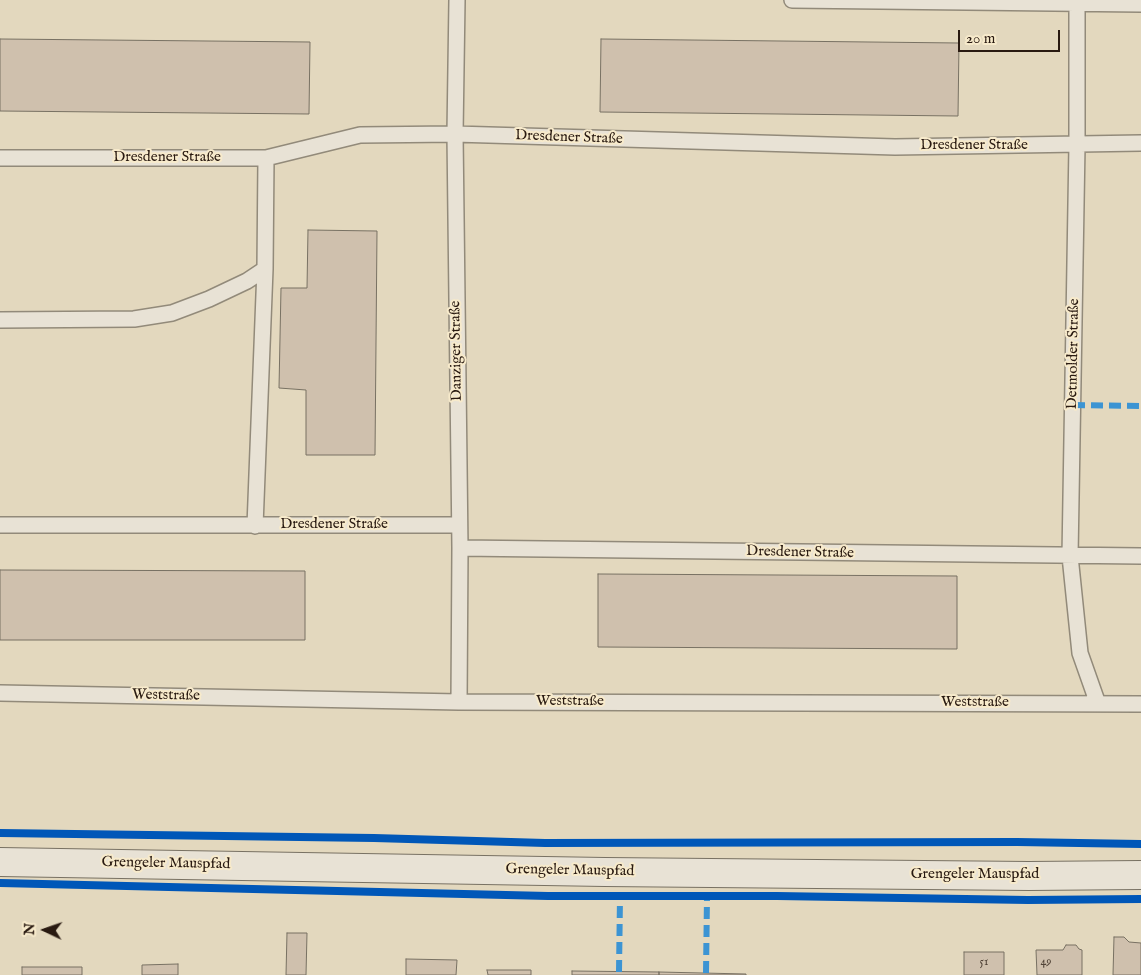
<!DOCTYPE html>
<meta charset="utf-8">
<style>
body{margin:0}
#map{position:relative;width:1141px;height:975px;overflow:hidden;background:#e3d8be;font-family:"IM FELL English",serif}
canvas{display:block}
.north{position:absolute;left:20px;top:905px;width:50px;height:50px;-webkit-text-stroke:4px #f7eacb;paint-order:stroke;rotate:273deg;font-size:14px;font-weight:700;line-height:20px;text-align:center;color:#291a11}
.north::after{content:'';display:block;margin:auto;width:18px;height:22px;background:#291a11;clip-path:polygon(50% 0,100% 100%,50% 72%,0 100%)}
.scale{position:absolute;left:958px;top:30px;width:102px;height:22px;box-sizing:border-box;border:2px solid #291a11;border-top:0;padding-left:6px;font-size:15px;line-height:18px;white-space:nowrap;color:#291a11;-webkit-text-stroke:4px #f7eacb;paint-order:stroke}
</style>
<div id="map">
<canvas width="1141" height="975"></canvas>
<div class="north">N</div>
<div class="scale">20 m</div>
</div>
<script>
const context = document.querySelector('canvas').getContext('2d');
context.lineJoin = 'round';
function fillPath(path, color) { context.fillStyle = color; context.fill(path, 'evenodd'); }
const shape = rows => new Path2D(rows.map(r => 'M' + r).join(''));
function trace(path, color, width, dash) { context.strokeStyle = color; context.lineWidth = width; context.lineCap = dash ? 'butt' : 'round'; context.setLineDash(dash || []); context.stroke(path); }
function drawText(font, color, halo, rows, align = 'center') {
  context.font = font + ' "IM FELL English",serif'; context.lineWidth = 4; context.setLineDash([]); context.textBaseline = 'middle'; context.strokeStyle = halo; context.fillStyle = color; for (const [text, x, y, turn = 0] of rows) {
    context.save(); context.translate(x, y); context.rotate((+turn || 0) * Math.PI / 180); context.textAlign = isNaN(turn) ? turn : align; if (halo) context.strokeText(text, 0, 0); context.fillText(text, 0, 0); context.restore();
  }
}
const building = shape([
 [0,39,310,42,309,114,0,111,0,39],
 [601,39,959,43,958,116,600,112,601,39],
 [308,230,377,231,375,455,306,455,306,390,279,388,281,288,307,288,308,230],
 [0,570,305,571,305,640,0,640,0,570],
 [598,574,957,576,957,649,598,647,598,574],
 [287,933,307,933,306,975,286,975,287,933],
 [1114,937,1124,937,1129,942,1141,943,1141,975,1113,975,1114,937],
 [1066,945,1076,945,1079,949,1082,950,1082,975,1037,975,1036,950,1063,950,1066,945],
 [964,952,1004,952,1004,975,964,975,964,952],
 [406,959,457,960,456,975,406,975,406,959],
 [178,964,178,975,142,975,142,965,178,964],
 [22,967,82,967,82,975,22,975,22,967],
 [487,970,531,970,531,975,488,975,487,970],
 [572,971,659,972,659,975,572,975,572,971],
 [659,972,746,974,746,975,659,975,659,972]
]);
fillPath(building, '#cfc0ad');
trace(building, '#787163', 1);
const service = shape([
 [457,0,455,134,460,548,459,702],
 [792,0,1141,4],
 [1077,0,1077,145,1070,556,1080,653,1098,704],
 [0,158,266,158,360,135,455,134,895,147,1141,143],
 [0,320,134,319,172,313,209,299,247,281,265,269],
 [0,525,459,525],
 [255,526,265,269,266,158],
 [460,548,1141,556],
 [0,693,459,702,1141,704]
]);
const secondary = shape([
 [0,862,605,872,1029,876,1141,875]
]);
trace(service, '#928a7a', 18);
trace(secondary, '#787163', 30);
trace(service, '#e8e2d5', 15);
trace(secondary, '#e8e2d5', 28);
trace(shape([
 [1073,405,1141,406],
 [619,972,620,897],
 [706,973,707,897]
]), '#3c94d3', 6, [12, 6]);
trace(shape([
 [0,833,374,838,545,843,1017,842,1141,844],
 [0,883,548,896,777,896,1028,900,1141,899]
]), '#0057b8', 8);
drawText('12px', '#524438', null, [
 ["51",984,963],
 ["49",1046,963]
]);
drawText('15px', '#291a11', '#f7eacb', [
 ["Dresdener Straße",569,138,2],
 ["Dresdener Straße",974,146],
 ["Dresdener Straße",167,158],
 ["Danziger Straße",457,351,-91],
 ["Detmolder Straße",1074,354,-89],
 ["Dresdener Straße",334,525],
 ["Dresdener Straße",800,553,1],
 ["Weststraße",166,696,1],
 ["Weststraße",570,702],
 ["Weststraße",975,703],
 ["Grengeler Mauspfad",166,864,1],
 ["Grengeler Mauspfad",570,871,1],
 ["Grengeler Mauspfad",975,875]
]);
</script>
